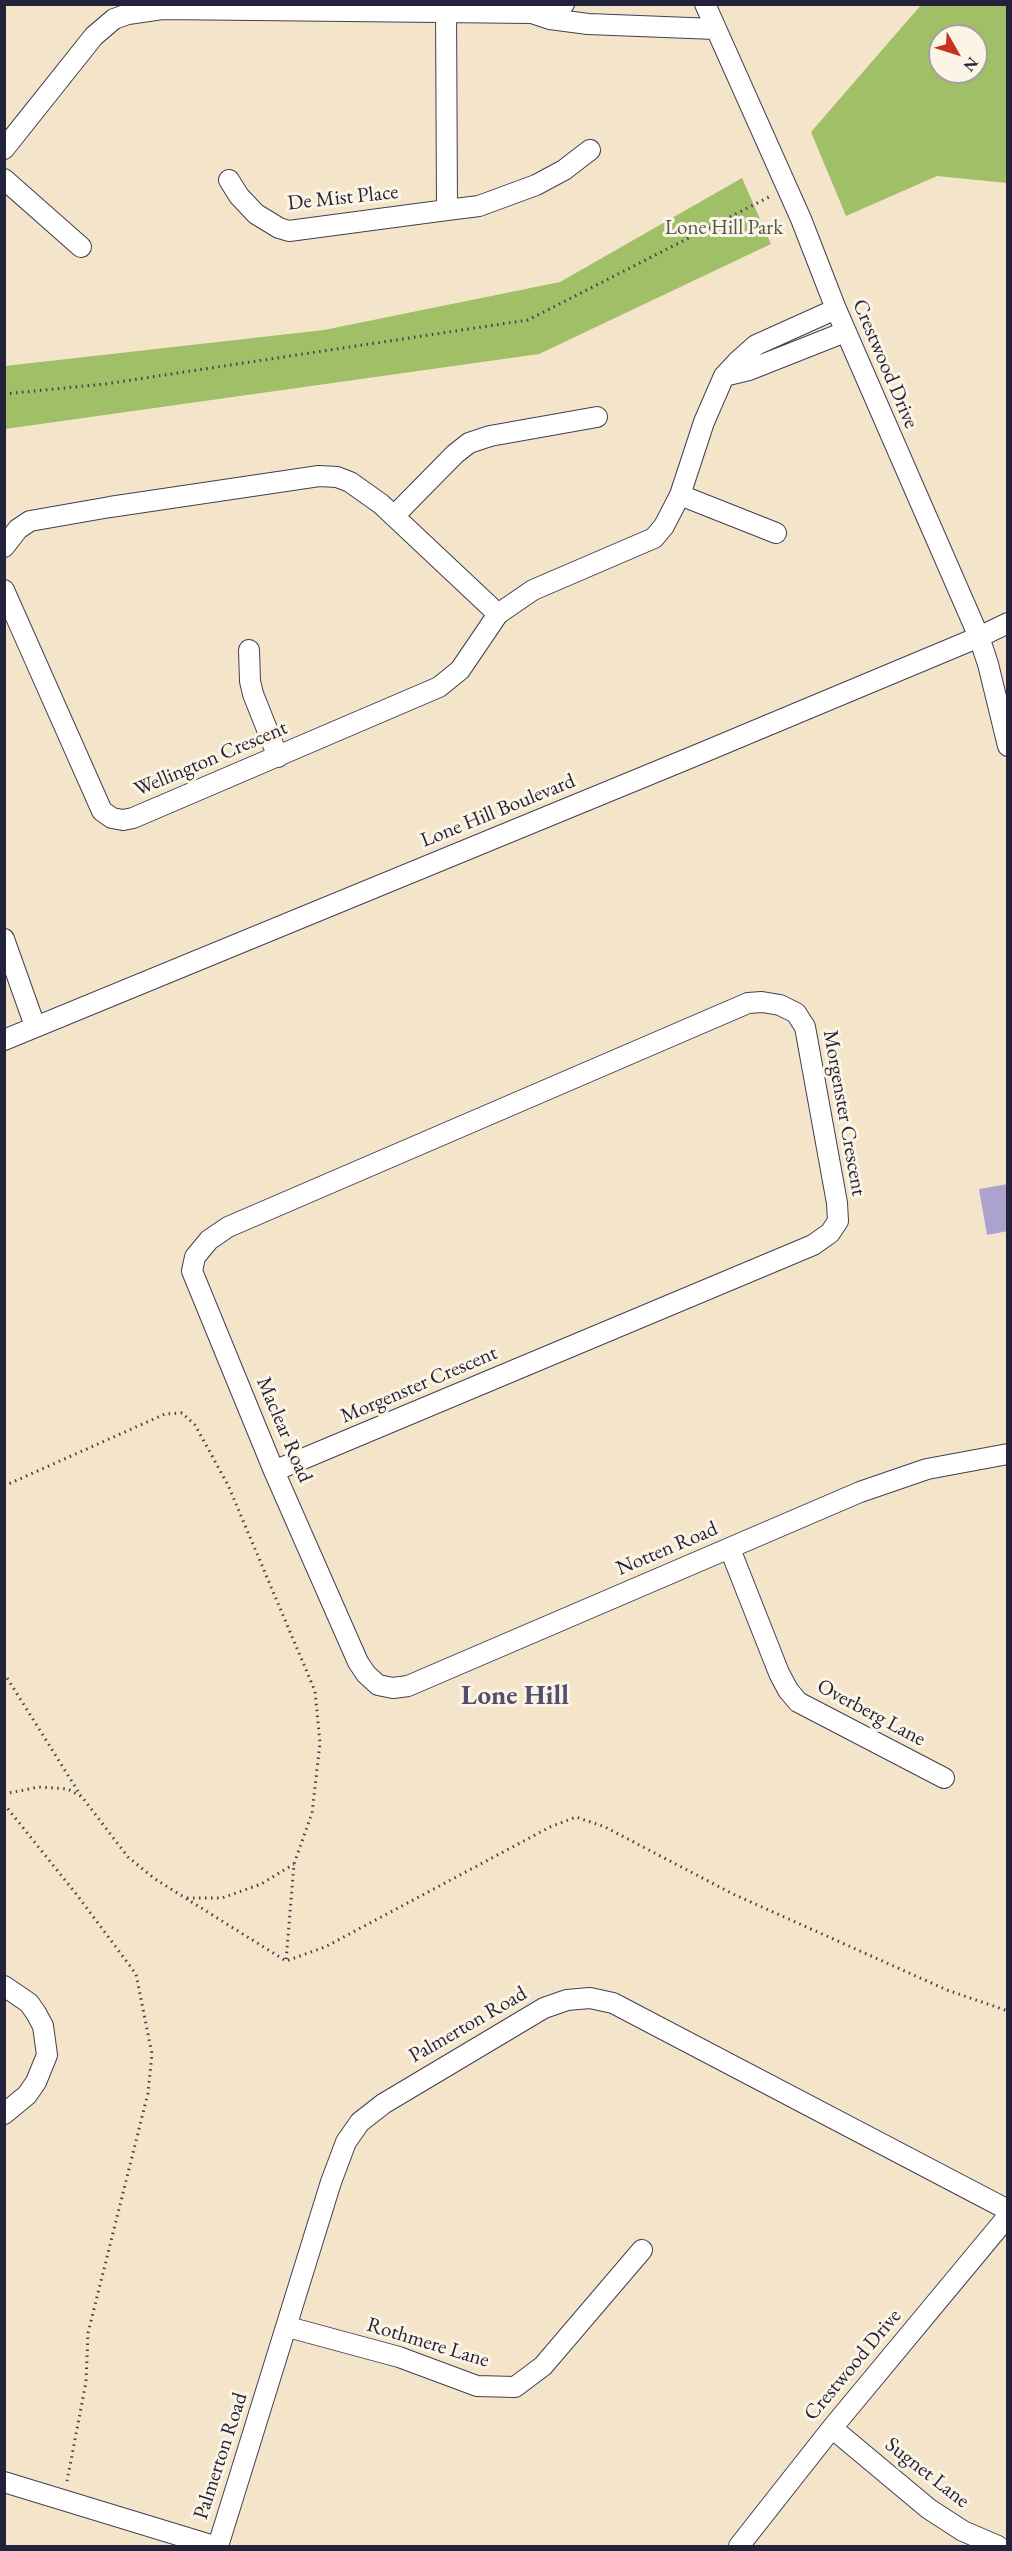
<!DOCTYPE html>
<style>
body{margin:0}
#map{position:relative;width:1012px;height:2551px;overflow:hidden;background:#f4e5ca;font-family:"EB Garamond",serif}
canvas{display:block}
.frame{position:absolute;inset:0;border:6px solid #22223b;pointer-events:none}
.north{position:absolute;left:928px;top:24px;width:60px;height:60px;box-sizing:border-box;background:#fcf5e5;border:2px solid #a5a1a1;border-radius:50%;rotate:129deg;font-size:16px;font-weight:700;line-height:24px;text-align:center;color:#22223b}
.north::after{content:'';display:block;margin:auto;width:21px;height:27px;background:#c8321e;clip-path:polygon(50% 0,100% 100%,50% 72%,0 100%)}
</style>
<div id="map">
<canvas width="1012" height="2551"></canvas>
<div class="frame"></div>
<div class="north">N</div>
</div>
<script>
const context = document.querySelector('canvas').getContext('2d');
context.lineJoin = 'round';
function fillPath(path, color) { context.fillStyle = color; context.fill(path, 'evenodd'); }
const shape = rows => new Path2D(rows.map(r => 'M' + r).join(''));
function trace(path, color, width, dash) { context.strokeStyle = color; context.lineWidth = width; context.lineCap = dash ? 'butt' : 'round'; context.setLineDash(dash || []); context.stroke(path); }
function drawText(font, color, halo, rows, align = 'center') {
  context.font = font + ' "EB Garamond",serif'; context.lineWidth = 6; context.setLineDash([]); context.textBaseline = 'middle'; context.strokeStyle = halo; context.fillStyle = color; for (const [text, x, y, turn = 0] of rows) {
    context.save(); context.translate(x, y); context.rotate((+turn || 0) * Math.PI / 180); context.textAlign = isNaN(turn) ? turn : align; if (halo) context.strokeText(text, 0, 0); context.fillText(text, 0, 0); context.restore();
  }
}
fillPath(shape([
 [921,5,1007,5,1007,183,937,176,846,216,811,132],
 [940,36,976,36,976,72,940,72],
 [742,178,771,244,539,354,5,429,5,366,324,330,560,282]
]), '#a0bf67');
fillPath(shape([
 [1008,1184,1008,1231,987,1235,979,1189]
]), '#aca2ce');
const minor = shape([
 [705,4,801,219,836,309,979,637,988,664,1008,746],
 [532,13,550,19,588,24,715,29],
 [4,149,94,36,114,19,128,14,162,9,532,13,564,4],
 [4,179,81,247],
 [229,180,239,196,256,214,279,228,289,231,447,210,446,4],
 [447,210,479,206,536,185,564,170,590,150],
 [724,376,749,370,845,332],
 [680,495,776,533],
 [394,516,455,454,469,443,490,436,597,417],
 [4,547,18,529,30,521,110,507,319,476,337,477,350,482,381,504,498,614],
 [4,590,102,811,112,818,123,820,133,818,439,687,460,670,498,614,533,590,654,538,664,526,680,495,704,422,724,376,738,361,756,345,836,309],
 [249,650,250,681,253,694,278,757],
 [4,939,35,1026],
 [4,1040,692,757,979,637,1008,623],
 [274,1471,813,1245,830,1233,838,1221,837,1203,805,1027,796,1013,780,1005,762,1002,748,1003,228,1227,209,1240,195,1257,192,1271,274,1471,358,1662,366,1674,378,1685,393,1688,408,1686,860,1492,927,1469,1008,1454],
 [730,1549,779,1673,788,1690,798,1702,944,1778],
 [4,1986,29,2003,36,2013,43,2026,47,2055,36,2082,27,2095,4,2114],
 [288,2327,399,2357,477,2386,515,2387,543,2366,642,2250],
 [832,2428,929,2509,963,2531,998,2546],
 [4,2482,214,2546],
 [218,2546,331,2182,346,2142,360,2122,383,2104,544,2008,567,2000,590,1998,613,2003,1008,2210],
 [739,2546,832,2428,1008,2216]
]);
trace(minor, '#423f50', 22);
trace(shape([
 [4,394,105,384,528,320,771,196],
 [4,1486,165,1414,182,1413,195,1425,228,1485,315,1691,320,1743,312,1813,294,1864,286,1961],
 [4,1673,81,1796],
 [4,1794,39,1787,68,1789,82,1797,128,1857,155,1879,286,1961,325,1947,550,1827,576,1817,605,1827,733,1894,947,1990,1008,2011],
 [4,1804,77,1895,136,1974,152,2054,148,2093,88,2333,86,2382,67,2481],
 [187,1898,222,1898,261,1884,294,1864]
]), '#423f50', 3, [1.5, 4.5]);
trace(minor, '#fff', 20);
drawText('21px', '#22223b', '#fcf5e5', [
 ["De Mist Place",343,198,-6],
 ["Crestwood Drive",885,364,67],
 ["Wellington Crescent",211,759,-23],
 ["Lone Hill Boulevard",498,811,-22],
 ["Morgenster Crescent",844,1113,80],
 ["Morgenster Crescent",419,1385,-23],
 ["Maclear Road",284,1430,67],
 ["Notten Road",667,1549,-23],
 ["Overberg Lane",871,1713,28],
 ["Palmerton Road",468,2025,-30],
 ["Rothmere Lane",428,2343,17],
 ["Crestwood Drive",853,2365,-50],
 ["Palmerton Road",221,2456,-72],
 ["Sugnet Lane",927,2473,38]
]);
drawText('21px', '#4e594a', '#fcf5e5', [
 ["Lone Hill Park",724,228]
]);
drawText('bold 27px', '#524f6e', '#fcf5e5', [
 ["Lone Hill",515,1697]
]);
</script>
